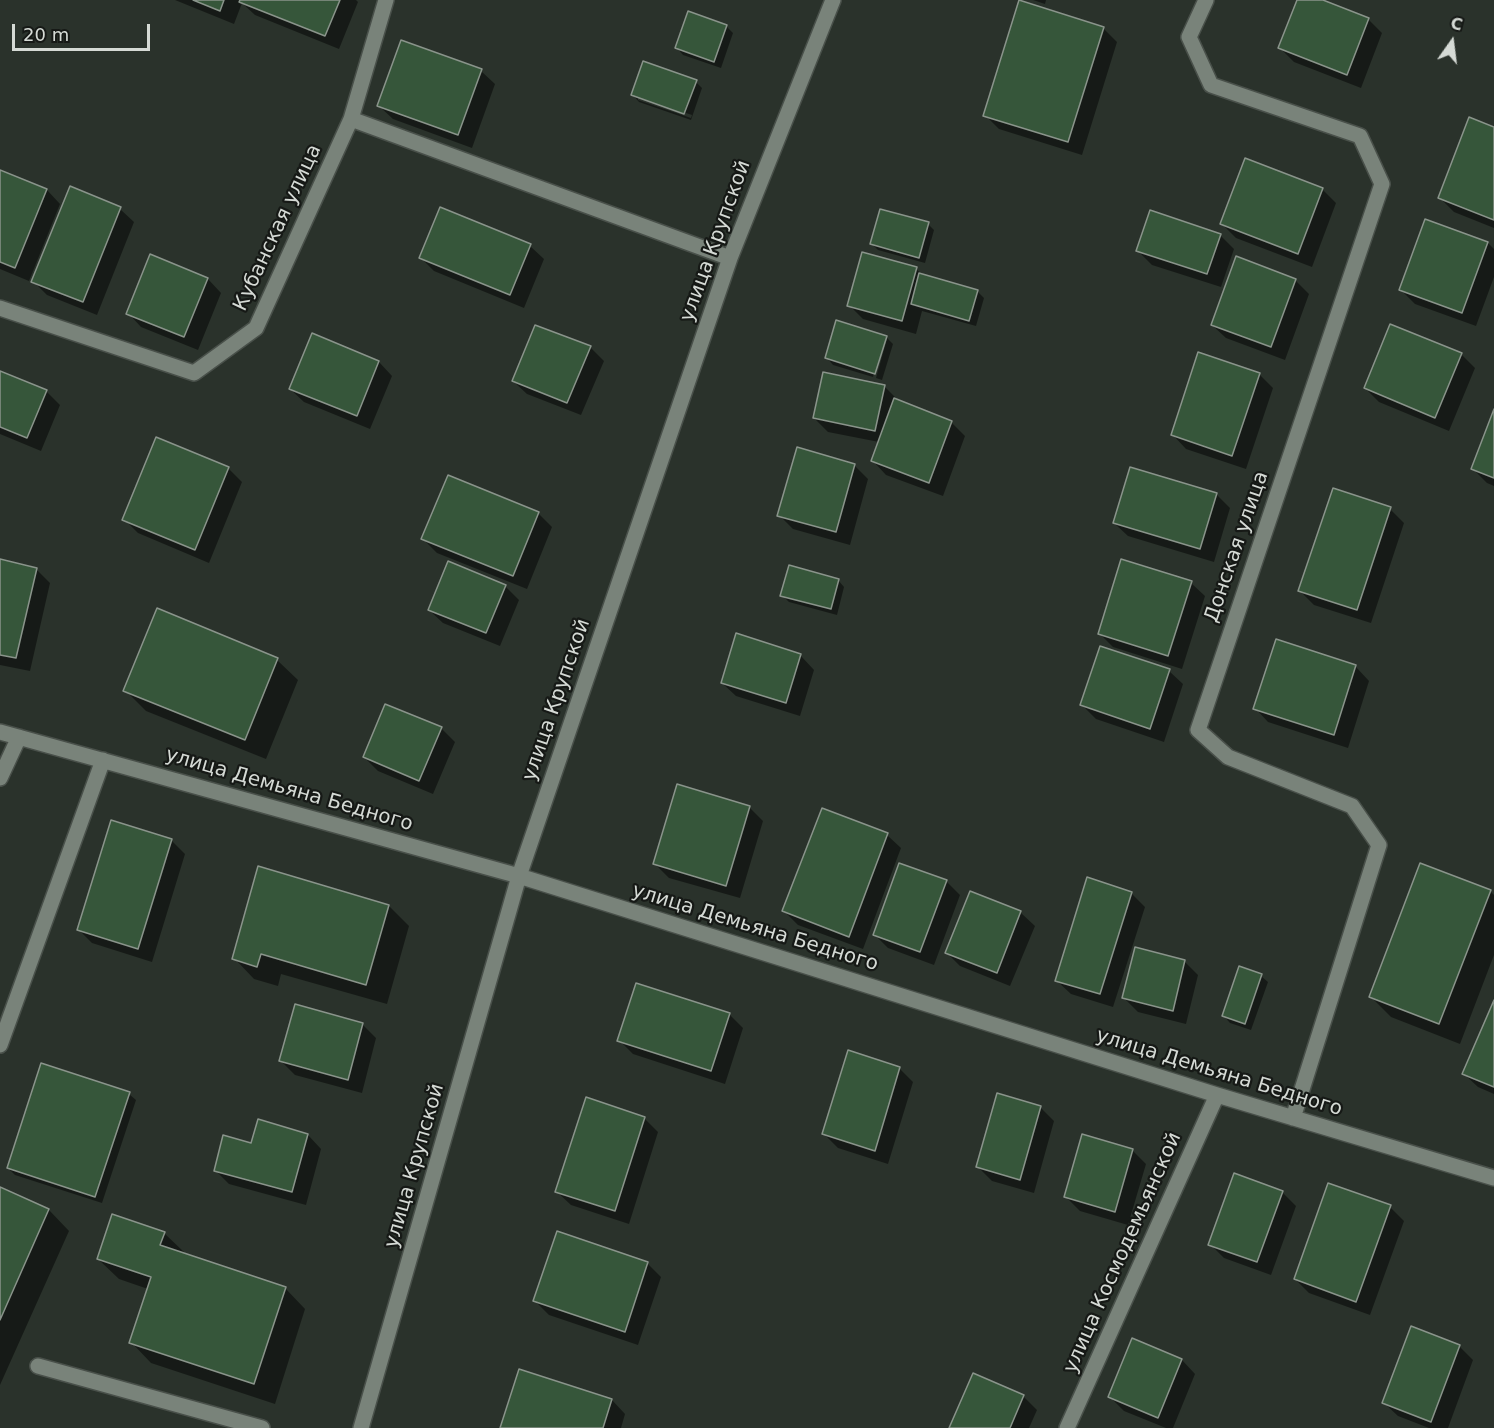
<!DOCTYPE html>
<meta charset="utf-8">
<style>
body{margin:0}
#map{position:relative;width:1494px;height:1428px;overflow:hidden;background:#2a322b;font-family:"DejaVu Sans",sans-serif}
canvas{display:block}
.north{position:absolute;left:1422px;top:12px;width:60px;height:60px;-webkit-text-stroke:4px #161916;paint-order:stroke;rotate:14deg;font-size:16px;font-weight:700;line-height:24px;text-align:center;color:#d5dad5}
.north::after{content:'';display:block;margin:auto;width:21px;height:27px;background:#d5dad5;clip-path:polygon(50% 0,100% 100%,50% 72%,0 100%)}
.scale{position:absolute;left:12px;top:24px;width:138px;height:27px;box-sizing:border-box;border:3px solid #d5dad5;border-top:0;padding-left:8px;font-size:18px;line-height:21px;white-space:nowrap;color:#d5dad5;-webkit-text-stroke:4px #161916;paint-order:stroke}
</style>
<div id="map">
<canvas width="1494" height="1428"></canvas>
<div class="north">С</div>
<div class="scale">20 m</div>
</div>
<script>
const context = document.querySelector('canvas').getContext('2d');
context.lineJoin = 'round';
function fillPath(path, color) { context.fillStyle = color; context.fill(path, 'evenodd'); }
const shape = rows => new Path2D(rows.map(r => 'M' + r).join(''));
function trace(path, color, width, dash) { context.strokeStyle = color; context.lineWidth = width; context.lineCap = dash ? 'butt' : 'round'; context.setLineDash(dash || []); context.stroke(path); }
function drawText(font, color, halo, rows, align = 'center') {
  context.font = font + ' "DejaVu Sans",sans-serif'; context.lineWidth = 4.5; context.setLineDash([]); context.textBaseline = 'middle'; context.strokeStyle = halo; context.fillStyle = color; for (const [text, x, y, turn = 0] of rows) {
    context.save(); context.translate(x, y); context.rotate((+turn || 0) * Math.PI / 180); context.textAlign = isNaN(turn) ? turn : align; if (halo) context.strokeText(text, 0, 0); context.fillText(text, 0, 0); context.restore();
  }
}
fillPath(shape([
 [175,0,356,0,358,2,339,49,255,15,242,3,234,24],
 [1033,0,1046,0,1045,4],
 [1299,0,1319,0,1368,19,1382,33,1361,88,1294,62,1280,48],
 [726,26,733,33,721,68,683,55,677,48],
 [1103,28,1117,42,1082,155,999,129,985,115],
 [481,71,495,84,472,148,393,119,379,106],
 [696,82,702,88,691,120,639,102,633,95],
 [638,97,692,115,691,118,638,100],
 [1494,129,1494,228,1454,212,1440,198],
 [0,171,47,190,60,204,29,281,0,269],
 [1322,189,1336,203,1312,267,1236,238,1222,224],
 [120,209,134,222,97,315,47,295,33,281],
 [928,224,934,230,925,263,878,250,871,243],
 [1220,235,1234,249,1221,287,1152,265,1138,251],
 [1488,243,1494,249,1494,277,1476,326,1415,304,1401,290],
 [530,246,544,259,524,308,434,271,421,258],
 [151,256,208,279,221,293,198,350,141,327,128,313],
 [916,269,924,276,977,291,984,298,976,326,922,311,916,334,863,319,849,305],
 [1295,280,1309,294,1285,360,1226,338,1212,325],
 [886,337,893,344,882,380,876,378,887,339,884,339,873,377,833,365,827,358],
 [590,347,604,361,581,415,527,394,513,381],
 [1461,354,1475,368,1449,431,1379,402,1365,388],
 [379,362,392,376,370,429,304,402,290,389],
 [0,373,46,391,60,405,41,451,0,434],
 [1259,374,1273,388,1246,469,1186,449,1173,435],
 [884,386,898,400,951,422,965,436,943,496,886,475,873,461,879,442,828,432,814,418],
 [1494,413,1494,486,1487,483,1473,469],
 [854,465,868,479,850,545,793,529,779,515],
 [228,468,242,482,209,563,138,533,124,519],
 [1334,490,1390,509,1404,523,1371,623,1314,605,1300,591],
 [1216,494,1230,508,1214,562,1128,536,1114,523],
 [538,513,552,527,527,589,437,553,423,539],
 [0,560,36,569,50,583,30,671,0,665],
 [838,580,844,587,837,615,789,602,782,595],
 [1191,583,1205,596,1182,669,1113,647,1100,634],
 [505,586,519,600,500,646,443,623,429,610],
 [158,610,277,660,298,680,266,759,146,711,125,690],
 [737,635,801,656,814,670,800,716,736,696,722,683],
 [1277,641,1356,667,1369,681,1348,748,1268,722,1255,708],
 [1169,671,1183,684,1164,742,1096,719,1082,705],
 [441,728,455,742,433,794,378,771,364,757],
 [749,807,763,821,740,898,669,878,655,864],
 [887,835,901,848,863,949,798,925,784,911],
 [171,840,185,854,152,962,92,943,78,929],
 [946,881,960,895,934,965,888,948,874,934],
 [1490,891,1494,895,1494,955,1460,1044,1391,1017,1371,997],
 [971,892,1021,913,1035,926,1010,986,960,966,946,952],
 [1131,893,1145,907,1113,1007,1071,994,1057,981],
 [389,906,409,926,387,1004,281,974,278,986,254,979,234,958],
 [1184,961,1198,975,1186,1024,1138,1012,1124,998],
 [1261,976,1268,982,1251,1030,1230,1023,1224,1016],
 [1494,1004,1494,1094,1478,1087,1464,1074],
 [729,1014,743,1028,725,1084,633,1054,619,1040],
 [362,1024,376,1038,362,1093,295,1075,281,1061],
 [899,1068,913,1082,888,1164,838,1148,824,1134],
 [129,1094,136,1100,102,1203,15,1175,8,1168],
 [1040,1107,1054,1121,1034,1193,992,1181,978,1167],
 [644,1118,658,1132,629,1224,571,1205,557,1192],
 [308,1135,321,1149,306,1205,229,1184,215,1170],
 [1132,1150,1146,1164,1128,1225,1080,1211,1066,1197],
 [0,1189,49,1210,69,1231,0,1385],
 [1282,1192,1296,1206,1271,1275,1224,1258,1210,1244],
 [1390,1207,1404,1221,1370,1315,1309,1293,1295,1279],
 [164,1233,185,1253,285,1288,305,1309,275,1404,151,1363,131,1342,148,1289,119,1279,98,1259],
 [647,1263,661,1277,638,1345,549,1315,535,1301],
 [1459,1346,1473,1360,1448,1428,1429,1428,1398,1416,1384,1403],
 [1182,1360,1195,1374,1173,1428,1166,1428,1124,1411,1110,1397],
 [1023,1396,1037,1410,1029,1428,951,1428],
 [612,1400,625,1414,621,1428,502,1428]
]), '#0007');
const building = shape([
 [193,0,224,0,220,11,193,0],
 [240,0,340,0,325,36,239,2,240,0],
 [1019,0,1104,27,1068,142,983,116,1019,0],
 [1297,0,1323,0,1369,18,1347,75,1278,48,1297,0],
 [688,11,727,25,714,62,675,48,688,11],
 [401,40,482,69,458,135,377,106,401,40],
 [643,61,697,80,684,114,631,95,643,61],
 [1469,117,1494,127,1494,220,1438,198,1469,117],
 [1245,158,1323,188,1298,254,1220,224,1245,158],
 [0,170,47,189,15,268,0,262,0,170],
 [70,186,121,207,83,302,31,282,70,186],
 [440,207,531,244,510,295,419,258,440,207],
 [880,209,929,222,919,258,870,244,880,209],
 [1150,210,1221,234,1207,274,1136,251,1150,210],
 [1425,219,1488,242,1462,313,1399,290,1425,219],
 [862,252,917,267,902,321,847,306,862,252],
 [150,254,208,278,184,337,126,314,150,254],
 [1236,256,1296,279,1271,347,1211,325,1236,256],
 [919,273,978,290,969,321,911,304,919,273],
 [836,320,887,336,875,374,825,358,836,320],
 [1390,324,1462,353,1435,418,1364,388,1390,324],
 [535,325,591,346,567,403,512,381,535,325],
 [312,333,379,361,357,416,289,389,312,333],
 [1198,352,1260,373,1232,456,1171,435,1198,352],
 [0,371,47,390,27,438,0,427,0,371],
 [823,372,885,385,875,431,813,418,823,372],
 [894,398,952,421,929,483,871,461,894,398],
 [1494,409,1494,478,1471,469,1494,409],
 [156,437,229,467,195,550,122,520,156,437],
 [797,447,855,464,836,532,777,516,797,447],
 [1130,467,1217,493,1200,549,1113,523,1130,467],
 [448,475,539,512,513,576,421,539,448,475],
 [1333,488,1391,507,1357,610,1298,591,1333,488],
 [0,559,37,568,16,658,0,655,0,559],
 [1121,559,1192,581,1168,656,1098,634,1121,559],
 [448,561,506,585,486,633,428,610,448,561],
 [789,565,839,579,831,609,780,596,789,565],
 [157,608,278,658,245,740,123,691,157,608],
 [736,633,801,654,786,703,721,683,736,633],
 [1276,639,1356,665,1334,735,1253,709,1276,639],
 [1100,646,1170,669,1150,729,1080,705,1100,646],
 [385,704,442,727,419,781,363,757,385,704],
 [677,784,750,806,726,886,653,864,677,784],
 [822,808,888,833,849,937,782,911,822,808],
 [111,820,172,839,138,949,77,930,111,820],
 [899,863,947,880,920,952,873,935,899,863],
 [1420,863,1491,890,1439,1024,1369,997,1420,863],
 [258,866,389,905,366,985,261,954,257,967,232,959,258,866],
 [1087,877,1132,892,1100,994,1055,981,1087,877],
 [970,891,1021,911,997,973,945,953,970,891],
 [1135,947,1185,960,1173,1011,1122,998,1135,947],
 [1239,966,1262,974,1245,1024,1222,1016,1239,966],
 [636,983,730,1013,711,1071,617,1041,636,983],
 [1494,1000,1494,1087,1462,1074,1494,1000],
 [295,1004,363,1023,348,1080,279,1061,295,1004],
 [848,1050,900,1067,875,1151,822,1134,848,1050],
 [41,1063,130,1092,95,1197,7,1168,41,1063],
 [997,1093,1041,1106,1020,1180,976,1167,997,1093],
 [586,1097,645,1117,615,1211,555,1192,586,1097],
 [258,1119,308,1134,292,1192,214,1171,223,1135,251,1143,258,1119],
 [1082,1134,1133,1149,1115,1212,1064,1197,1082,1134],
 [1234,1173,1283,1191,1257,1262,1208,1245,1234,1173],
 [1328,1183,1391,1205,1356,1302,1294,1279,1328,1183],
 [0,1187,49,1209,0,1320,0,1187],
 [112,1214,165,1232,160,1245,286,1287,254,1384,129,1343,151,1277,97,1259,112,1214],
 [557,1231,648,1262,625,1332,533,1301,557,1231],
 [1411,1326,1460,1345,1431,1422,1382,1403,1411,1326],
 [1132,1338,1182,1359,1158,1418,1108,1397,1132,1338],
 [519,1369,612,1399,603,1428,500,1428,519,1369],
 [973,1373,1024,1395,1010,1428,949,1428,973,1373]
]);
fillPath(building, '#36563a');
trace(building, '#8a948b', 1.5);
const minor = shape([
 [1206,0,1189,37,1211,85,1360,136,1382,184,1198,730,1228,757,1352,806,1379,845,1293,1118],
 [351,119,730,258],
 [0,308,194,373,256,328,351,119,386,0],
 [0,732,519,876,1217,1095,1494,1178],
 [0,778,19,737],
 [0,1045,103,760],
 [38,1366,262,1428],
 [361,1428,519,876,730,258,833,0],
 [1067,1428,1217,1095]
]);
trace(minor, '#49504a', 18);
trace(minor, '#79837a', 15);
drawText('20px', '#d5dad5', '#161916', [
 ["Кубанская улица",278,228,-65],
 ["улица Крупской",716,241,-70],
 ["Донская улица",1237,547,-71],
 ["улица Крупской",557,700,-71],
 ["улица Демьяна Бедного",289,790,16],
 ["улица Демьяна Бедного",755,928,17],
 ["улица Демьяна Бедного",1219,1073,17],
 ["улица Крупской",415,1166,-74],
 ["улица Космодемьянской",1123,1253,-66]
]);
</script>
